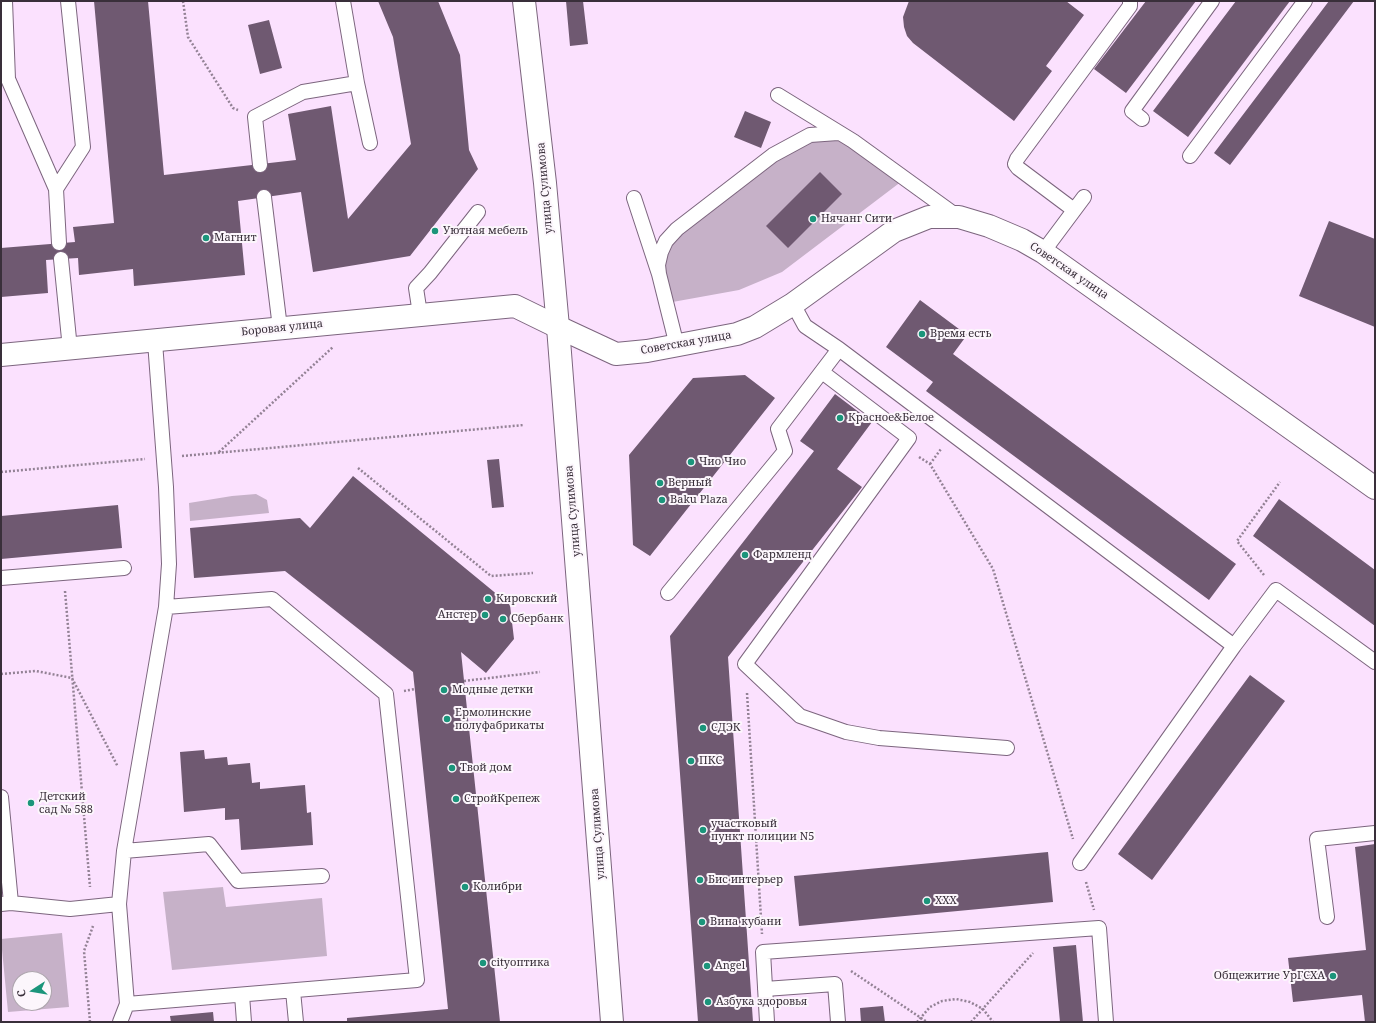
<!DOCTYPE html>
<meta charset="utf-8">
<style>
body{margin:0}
#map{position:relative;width:1376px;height:1023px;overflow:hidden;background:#fbe1fe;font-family:"Noto Serif",serif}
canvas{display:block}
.frame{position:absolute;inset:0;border:2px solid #392f3a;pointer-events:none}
.north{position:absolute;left:12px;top:971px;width:40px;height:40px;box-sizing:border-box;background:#fcf6fc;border:1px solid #aea6ae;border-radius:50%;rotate:258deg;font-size:11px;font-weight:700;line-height:16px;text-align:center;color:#392f3a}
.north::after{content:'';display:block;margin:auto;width:14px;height:18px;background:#1b957b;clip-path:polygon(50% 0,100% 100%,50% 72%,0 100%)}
</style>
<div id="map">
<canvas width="1376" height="1023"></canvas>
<div class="frame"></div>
<div class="north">С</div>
</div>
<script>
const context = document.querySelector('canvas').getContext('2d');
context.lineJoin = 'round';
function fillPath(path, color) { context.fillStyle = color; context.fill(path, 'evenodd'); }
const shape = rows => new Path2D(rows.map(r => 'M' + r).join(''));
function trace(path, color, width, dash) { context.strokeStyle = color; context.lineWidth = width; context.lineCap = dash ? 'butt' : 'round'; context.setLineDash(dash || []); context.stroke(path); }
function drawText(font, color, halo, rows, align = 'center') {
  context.font = font + ' "Noto Serif",serif'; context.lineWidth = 4; context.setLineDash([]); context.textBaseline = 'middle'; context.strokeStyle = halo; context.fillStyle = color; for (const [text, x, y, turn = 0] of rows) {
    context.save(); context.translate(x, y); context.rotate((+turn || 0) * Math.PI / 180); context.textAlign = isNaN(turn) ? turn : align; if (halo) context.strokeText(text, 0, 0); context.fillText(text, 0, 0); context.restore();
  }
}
fillPath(shape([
 [838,133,906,178,782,272,739,290,667,303,661,252,666,241,792,144],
 [256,494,267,500,269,513,190,521,189,503,232,496],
 [223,887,226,907,322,898,327,956,172,970,163,892],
 [62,933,69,1007,8,1012,1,939],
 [20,979,44,979,44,1003,20,1003]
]), '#c6b1c8');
fillPath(shape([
 [94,1,148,1,164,175,296,160,288,114,331,106,348,219,411,144,393,37,378,1,438,1,460,55,469,150,478,169,410,256,313,272,301,192,238,201,245,275,134,286,133,269,79,275,78,258,46,260,48,293,1,297,1,248,75,242,73,227,114,223],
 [566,1,583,1,588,44,570,46],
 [909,1,1066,1,1084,15,1046,66,1052,71,1014,121,913,43,907,36,904,27,903,17],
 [1146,1,1196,1,1126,93,1094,69],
 [1236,1,1290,1,1188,137,1153,111],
 [1329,1,1354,1,1230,165,1214,153],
 [269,20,282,68,260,74,248,25],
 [745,111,771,122,761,148,734,137],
 [820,172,842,194,788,248,766,226],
 [1329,221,1375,239,1375,327,1299,296],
 [920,300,967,335,953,354,1236,564,1209,600,926,391,933,382,886,347],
 [745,375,775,398,650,556,633,545,629,455,693,378],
 [835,394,872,422,837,469,862,487,728,657,753,1022,698,1022,670,636,814,451,800,441],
 [499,459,504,507,492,508,487,460],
 [353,476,510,605,514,639,486,673,461,652,500,1022,347,1022,347,1018,448,1009,413,672,285,571,194,578,190,528,300,518,310,528],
 [1279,499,1375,570,1375,626,1253,536],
 [118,505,122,548,1,559,1,516],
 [1250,675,1285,701,1152,880,1118,854],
 [204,750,205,759,227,757,228,765,250,763,252,783,260,782,260,789,305,785,307,813,311,812,313,845,241,850,239,819,225,820,225,808,184,812,180,752],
 [1375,844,1375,1022,1365,1022,1362,995,1293,1002,1288,958,1366,950,1355,847],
 [1048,852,1053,902,799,926,794,876],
 [1076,945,1083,1022,1060,1022,1053,947],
 [883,1006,885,1022,861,1022,860,1008],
 [213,1012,214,1022,171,1022,170,1016]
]), '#6f5971');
const service = shape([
 [5,1,8,79,56,189,59,243],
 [357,83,370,143],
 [778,95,853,141,958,217],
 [1142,119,1132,111,1212,1],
 [1190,156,1305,1],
 [260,165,255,117,303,92,357,83,343,1],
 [56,189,83,147,68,1],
 [264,197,280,328],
 [634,198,659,274,677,346],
 [1074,210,1018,168,1015,164,1017,159,1130,6,1130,1],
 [1043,252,1084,197],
 [61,259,70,349],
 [659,274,658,265,661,252,666,241,677,229,773,155,810,135,838,133],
 [793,304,805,326,839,349],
 [420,314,416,288,430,273,478,212],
 [822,372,909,438,745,664,800,716,846,732,879,738,1007,748],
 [1,578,124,568],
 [668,593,785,451,778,429,839,349,1234,646,1276,590,1375,662],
 [1,797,11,903,1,904],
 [124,851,209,844,238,881,322,876],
 [1080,863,1234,646],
 [11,903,70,909,119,904],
 [1327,917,1317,839,1375,833],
 [765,989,835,984,838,1022],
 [293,991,296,1022],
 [242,995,244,1022],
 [127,1004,417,980,386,694,272,599,166,607],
 [120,1022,127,1004,119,904,124,851,166,607,169,564,166,487,155,342],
 [767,1022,763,952,1099,928,1106,1022]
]);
const minor = shape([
 [1,355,515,306,558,327]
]);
const tertiary = shape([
 [558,327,616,354,647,351,737,334,755,327,793,304,894,231,929,217,959,217,989,226,1022,240,1043,252,1375,488]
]);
const secondary = shape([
 [524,1,545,183,558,327,612,1022]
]);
trace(service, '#7c657e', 16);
trace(minor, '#7c657e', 24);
trace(tertiary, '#7c657e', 24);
trace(secondary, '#7c657e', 24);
trace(shape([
 [183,1,188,37,233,108,238,110],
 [219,452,333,347],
 [182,456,524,425],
 [919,457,930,464,993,569,1073,839],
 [930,464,941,449],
 [358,468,491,576,533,573],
 [1,472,145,459],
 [1264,575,1237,541,1280,482],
 [65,591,90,887],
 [1,674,36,671,72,678,118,767],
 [464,681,540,672],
 [404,691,415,689],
 [747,693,762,934],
 [1086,882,1094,910],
 [851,971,927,1022],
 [90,1022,84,951,93,926],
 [917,1022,930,1007,942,1001,956,999,970,1002,983,1009,993,1022],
 [971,1022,1033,953]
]), '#938295', 2.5, [2, 2]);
trace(service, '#fff', 14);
trace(minor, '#fff', 22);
trace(tertiary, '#fff', 22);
trace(secondary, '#fff', 22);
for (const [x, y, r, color] of [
 [813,219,4,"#1b957b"],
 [435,231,4,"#1b957b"],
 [206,238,4,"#1b957b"],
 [922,334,4,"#1b957b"],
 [840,418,4,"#1b957b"],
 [691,462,4,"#1b957b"],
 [660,483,4,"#1b957b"],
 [662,500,4,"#1b957b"],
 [745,555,4,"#1b957b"],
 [488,599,4,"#1b957b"],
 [485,615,4,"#1b957b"],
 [503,619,4,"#1b957b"],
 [444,690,4,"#1b957b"],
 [447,719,4,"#1b957b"],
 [703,728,4,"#1b957b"],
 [691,761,4,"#1b957b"],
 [452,768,4,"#1b957b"],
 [456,799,4,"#1b957b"],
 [31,803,4,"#1b957b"],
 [703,830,4,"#1b957b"],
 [700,880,4,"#1b957b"],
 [465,887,4,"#1b957b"],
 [927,901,4,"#1b957b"],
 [702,922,4,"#1b957b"],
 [483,963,4,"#1b957b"],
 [707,966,4,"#1b957b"],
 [1333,976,4,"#1b957b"],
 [708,1002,4,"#1b957b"]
]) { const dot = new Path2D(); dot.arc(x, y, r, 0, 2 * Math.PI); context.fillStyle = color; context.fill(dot); trace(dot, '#fcf6fc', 1.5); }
drawText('11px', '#392f3a', '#fcf6fc', [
 ["улица Сулимова",545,188,-95],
 ["Советская улица",1069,271,34],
 ["Боровая улица",282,328,-6],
 ["Советская улица",686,343,-10],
 ["улица Сулимова",573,511,-95],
 ["улица Сулимова",598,834,-94]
]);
drawText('11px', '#392f3a', '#fcf6fc', [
 ["Нячанг Сити",821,219],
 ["Уютная мебель",443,231],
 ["Магнит",214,238],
 ["Время есть",930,334],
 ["Красное&Белое",848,418],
 ["Чио Чио",699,462],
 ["Верный",668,483],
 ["Baku Plaza",670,500],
 ["Фармленд",753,555],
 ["Кировский",496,599],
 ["Анстер",477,615,"right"],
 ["Сбербанк",511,619],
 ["Модные детки",452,690],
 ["Ермолинские",455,713],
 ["полуфабрикаты",455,726],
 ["СДЭК",711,728],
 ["ПКС",699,761],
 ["Твой дом",460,768],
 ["Детский",39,797],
 ["сад № 588",39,810],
 ["СтройКрепеж",464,799],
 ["участковый",711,824],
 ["пункт полиции N5",711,837],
 ["Бис интерьер",708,880],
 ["Колибри",473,887],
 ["XXX",935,901],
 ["Вина кубани",710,922],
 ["cityоптика",491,963],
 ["Angel",715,966],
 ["Общежитие УрГСХА",1325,976,"right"],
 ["Азбука здоровья",716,1002]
], 'left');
</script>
